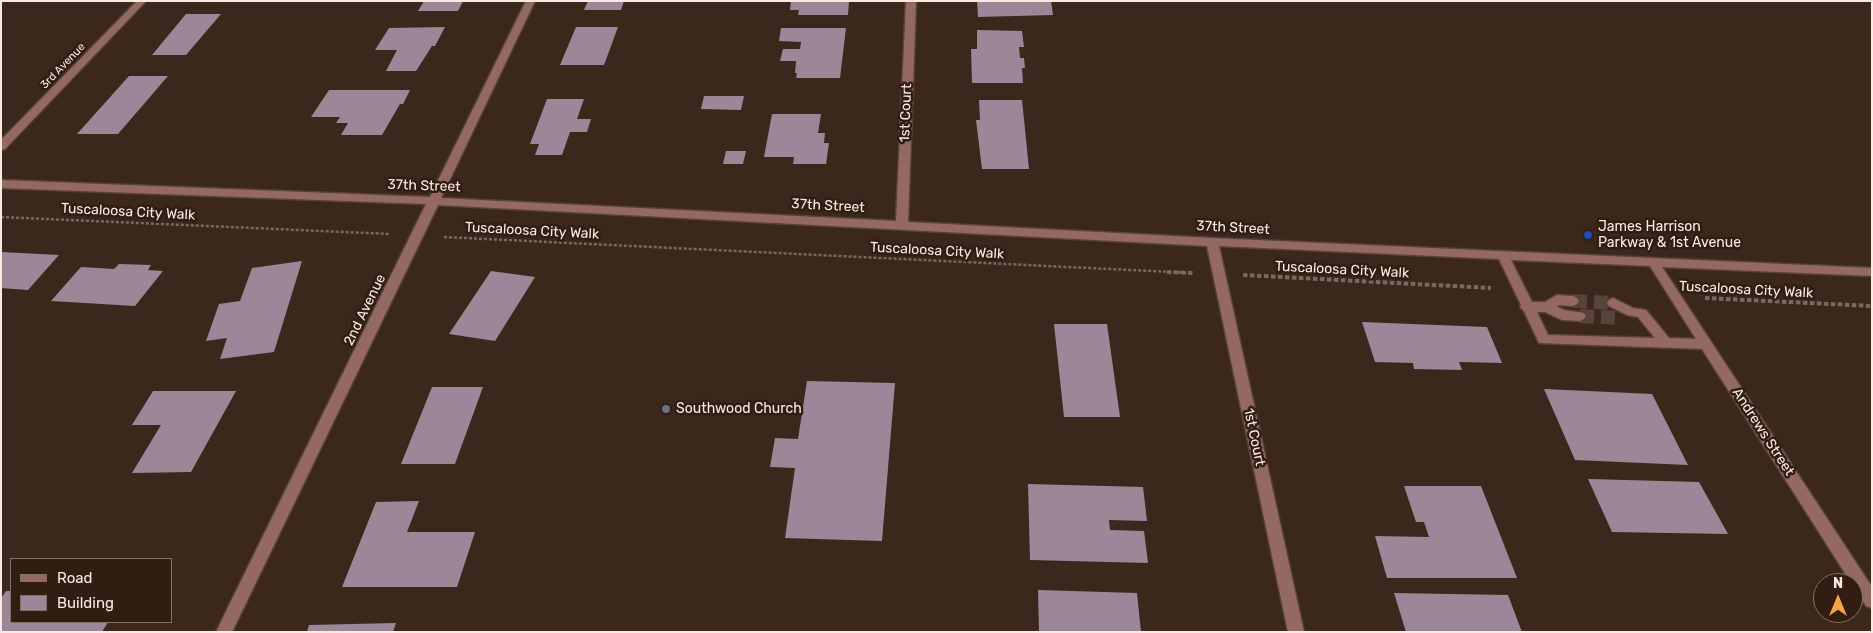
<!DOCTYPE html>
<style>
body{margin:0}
#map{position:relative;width:1873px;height:633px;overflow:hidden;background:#3c271c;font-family:Rubik,sans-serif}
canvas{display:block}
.frame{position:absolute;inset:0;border:2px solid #f9ebe4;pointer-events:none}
.legend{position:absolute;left:10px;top:558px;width:162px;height:65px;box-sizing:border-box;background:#321d12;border:1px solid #826f66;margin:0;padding:6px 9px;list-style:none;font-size:15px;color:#f9ebe4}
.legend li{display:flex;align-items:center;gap:10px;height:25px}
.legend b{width:25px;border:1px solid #826f66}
.north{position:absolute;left:1813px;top:573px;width:50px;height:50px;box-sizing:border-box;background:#321d12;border:1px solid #826f66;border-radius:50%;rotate:0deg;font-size:14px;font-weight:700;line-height:20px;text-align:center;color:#f9ebe4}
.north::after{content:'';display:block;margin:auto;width:18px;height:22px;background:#f2a541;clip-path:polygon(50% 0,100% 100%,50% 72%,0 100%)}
</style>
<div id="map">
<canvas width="1873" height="633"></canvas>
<div class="frame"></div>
<ul class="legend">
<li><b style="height:6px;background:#946962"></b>Road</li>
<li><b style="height:14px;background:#9c8799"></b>Building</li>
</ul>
<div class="north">N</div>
</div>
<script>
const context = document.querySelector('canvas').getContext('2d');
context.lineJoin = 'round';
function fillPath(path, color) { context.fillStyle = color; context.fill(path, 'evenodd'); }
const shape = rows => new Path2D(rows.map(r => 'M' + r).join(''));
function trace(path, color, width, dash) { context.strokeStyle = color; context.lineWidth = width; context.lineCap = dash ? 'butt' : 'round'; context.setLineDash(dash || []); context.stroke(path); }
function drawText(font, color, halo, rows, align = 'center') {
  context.font = font + ' Rubik,sans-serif'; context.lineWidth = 5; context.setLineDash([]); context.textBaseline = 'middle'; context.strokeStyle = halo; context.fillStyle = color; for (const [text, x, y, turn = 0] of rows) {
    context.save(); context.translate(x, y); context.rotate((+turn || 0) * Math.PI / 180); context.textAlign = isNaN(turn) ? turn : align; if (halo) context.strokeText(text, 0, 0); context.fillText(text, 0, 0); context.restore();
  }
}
fillPath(shape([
 [424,1,463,1,458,11,418,11],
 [588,1,624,1,621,10,584,10],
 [791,1,849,1,848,15,798,15,799,10,790,10],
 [977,1,1051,1,1053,15,978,17],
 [186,14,221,14,186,55,152,55],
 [445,27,435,46,432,46,416,71,386,71,397,50,375,50,389,28],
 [576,27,618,27,604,65,560,65],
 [781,28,846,28,840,78,796,78,797,73,795,73,796,61,780,61,783,49,800,49,801,42,779,41],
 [977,30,1022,31,1024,47,1019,47,1020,58,1024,58,1025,68,1022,68,1023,83,972,83,971,49,977,49],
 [129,76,168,76,118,134,77,134],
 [329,90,410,90,403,104,400,104,382,135,341,135,348,123,336,123,340,117,311,117],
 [704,96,744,96,741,110,701,109],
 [547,99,584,99,577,119,591,119,587,132,570,132,562,155,535,155,539,144,530,144],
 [979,100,1022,100,1029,169,982,169,976,120,980,120],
 [772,114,821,114,818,133,825,133,824,143,829,143,826,164,793,164,794,157,764,157],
 [726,151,746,151,743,164,723,164],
 [1,252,59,255,28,290,1,288],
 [302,261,274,352,220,359,227,338,206,341,219,304,240,301,252,268],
 [119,264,151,265,148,270,163,271,135,306,51,301,81,267,114,269],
 [491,271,535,277,495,341,449,334],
 [1362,322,1487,327,1502,363,1459,362,1462,370,1414,369,1413,363,1375,362],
 [1054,324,1107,324,1120,417,1064,417],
 [807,381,895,383,882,541,785,538,795,468,770,467,775,438,798,439],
 [432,387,483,387,455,464,401,464],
 [1544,389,1652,394,1688,465,1575,460],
 [153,391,236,391,191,472,132,473,161,425,132,425],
 [1588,479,1699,482,1728,534,1612,532],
 [1028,484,1143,487,1147,521,1109,520,1110,530,1144,531,1148,563,1030,560],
 [1404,486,1481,486,1517,578,1387,578,1375,536,1429,537,1424,522,1416,522],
 [419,501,407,532,475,532,457,587,342,587,376,502],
 [1038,590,1137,593,1141,632,1039,632],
 [6,591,11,591,11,622,108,622,102,632,1,632,1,598],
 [1394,593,1508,595,1522,632,1406,632],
 [396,623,393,632,307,632,309,625]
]), '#9c8799');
trace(shape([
 [1573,301,1613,303],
 [1580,316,1619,318]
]), '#58443a', 14, [14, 7]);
const minor = shape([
 [137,1,146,1,5,149,1,150,1,140,137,1],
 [526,1,535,1,441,198,896,221,906,1,916,1,908,222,1212,238,1872,268,1872,276,1662,267,1872,587,1872,608,1866,606,1702,349,1539,343,1524,311,1520,307,1521,305,1499,259,1219,246,1304,632,1288,632,1207,246,438,205,232,632,216,632,426,204,1,188,1,180,430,197,526,1],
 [1511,260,1650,266,1696,339,1669,338,1646,310,1633,308,1613,298,1609,300,1607,303,1609,306,1627,315,1638,317,1655,338,1548,335,1537,312,1545,312,1562,320,1580,321,1584,319,1586,316,1584,313,1564,310,1557,307,1559,305,1573,306,1577,304,1579,301,1577,298,1573,296,1557,295,1545,302,1532,302,1511,260]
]);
trace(minor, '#564238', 3);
trace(shape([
 [1,217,390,234],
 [444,237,1193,273]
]), '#7b685e', 2.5, [3, 2]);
trace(shape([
 [1167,272,1194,273],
 [1243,275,1491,288],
 [1705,298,1872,306]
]), '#7b685e', 4, [4.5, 2.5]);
fillPath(minor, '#946962');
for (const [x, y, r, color] of [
 [1588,235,5,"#1a4fb4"],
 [666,409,5,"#6b7280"]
]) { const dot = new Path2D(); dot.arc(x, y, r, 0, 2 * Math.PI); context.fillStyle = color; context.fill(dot); trace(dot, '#321d12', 2); }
drawText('11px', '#f9ebe4', '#321d12', [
 ["3rd Avenue",63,66,-46]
]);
drawText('14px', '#f9ebe4', '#321d12', [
 ["1st Court",906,113,-88],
 ["37th Street",424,186,2],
 ["37th Street",828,206,3],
 ["Tuscaloosa City Walk",128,212,3],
 ["37th Street",1233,228,3],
 ["Tuscaloosa City Walk",532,231,3],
 ["Tuscaloosa City Walk",937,251,3],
 ["Tuscaloosa City Walk",1342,270,3],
 ["Tuscaloosa City Walk",1746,290,3],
 ["2nd Avenue",365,310,-64],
 ["Andrews Street",1763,432,57],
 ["1st Court",1254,437,78]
]);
drawText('14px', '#f9ebe4', '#321d12', [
 ["James Harrison",1598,227],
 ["Parkway & 1st Avenue",1598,243],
 ["Southwood Church",676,409]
], 'left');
</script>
